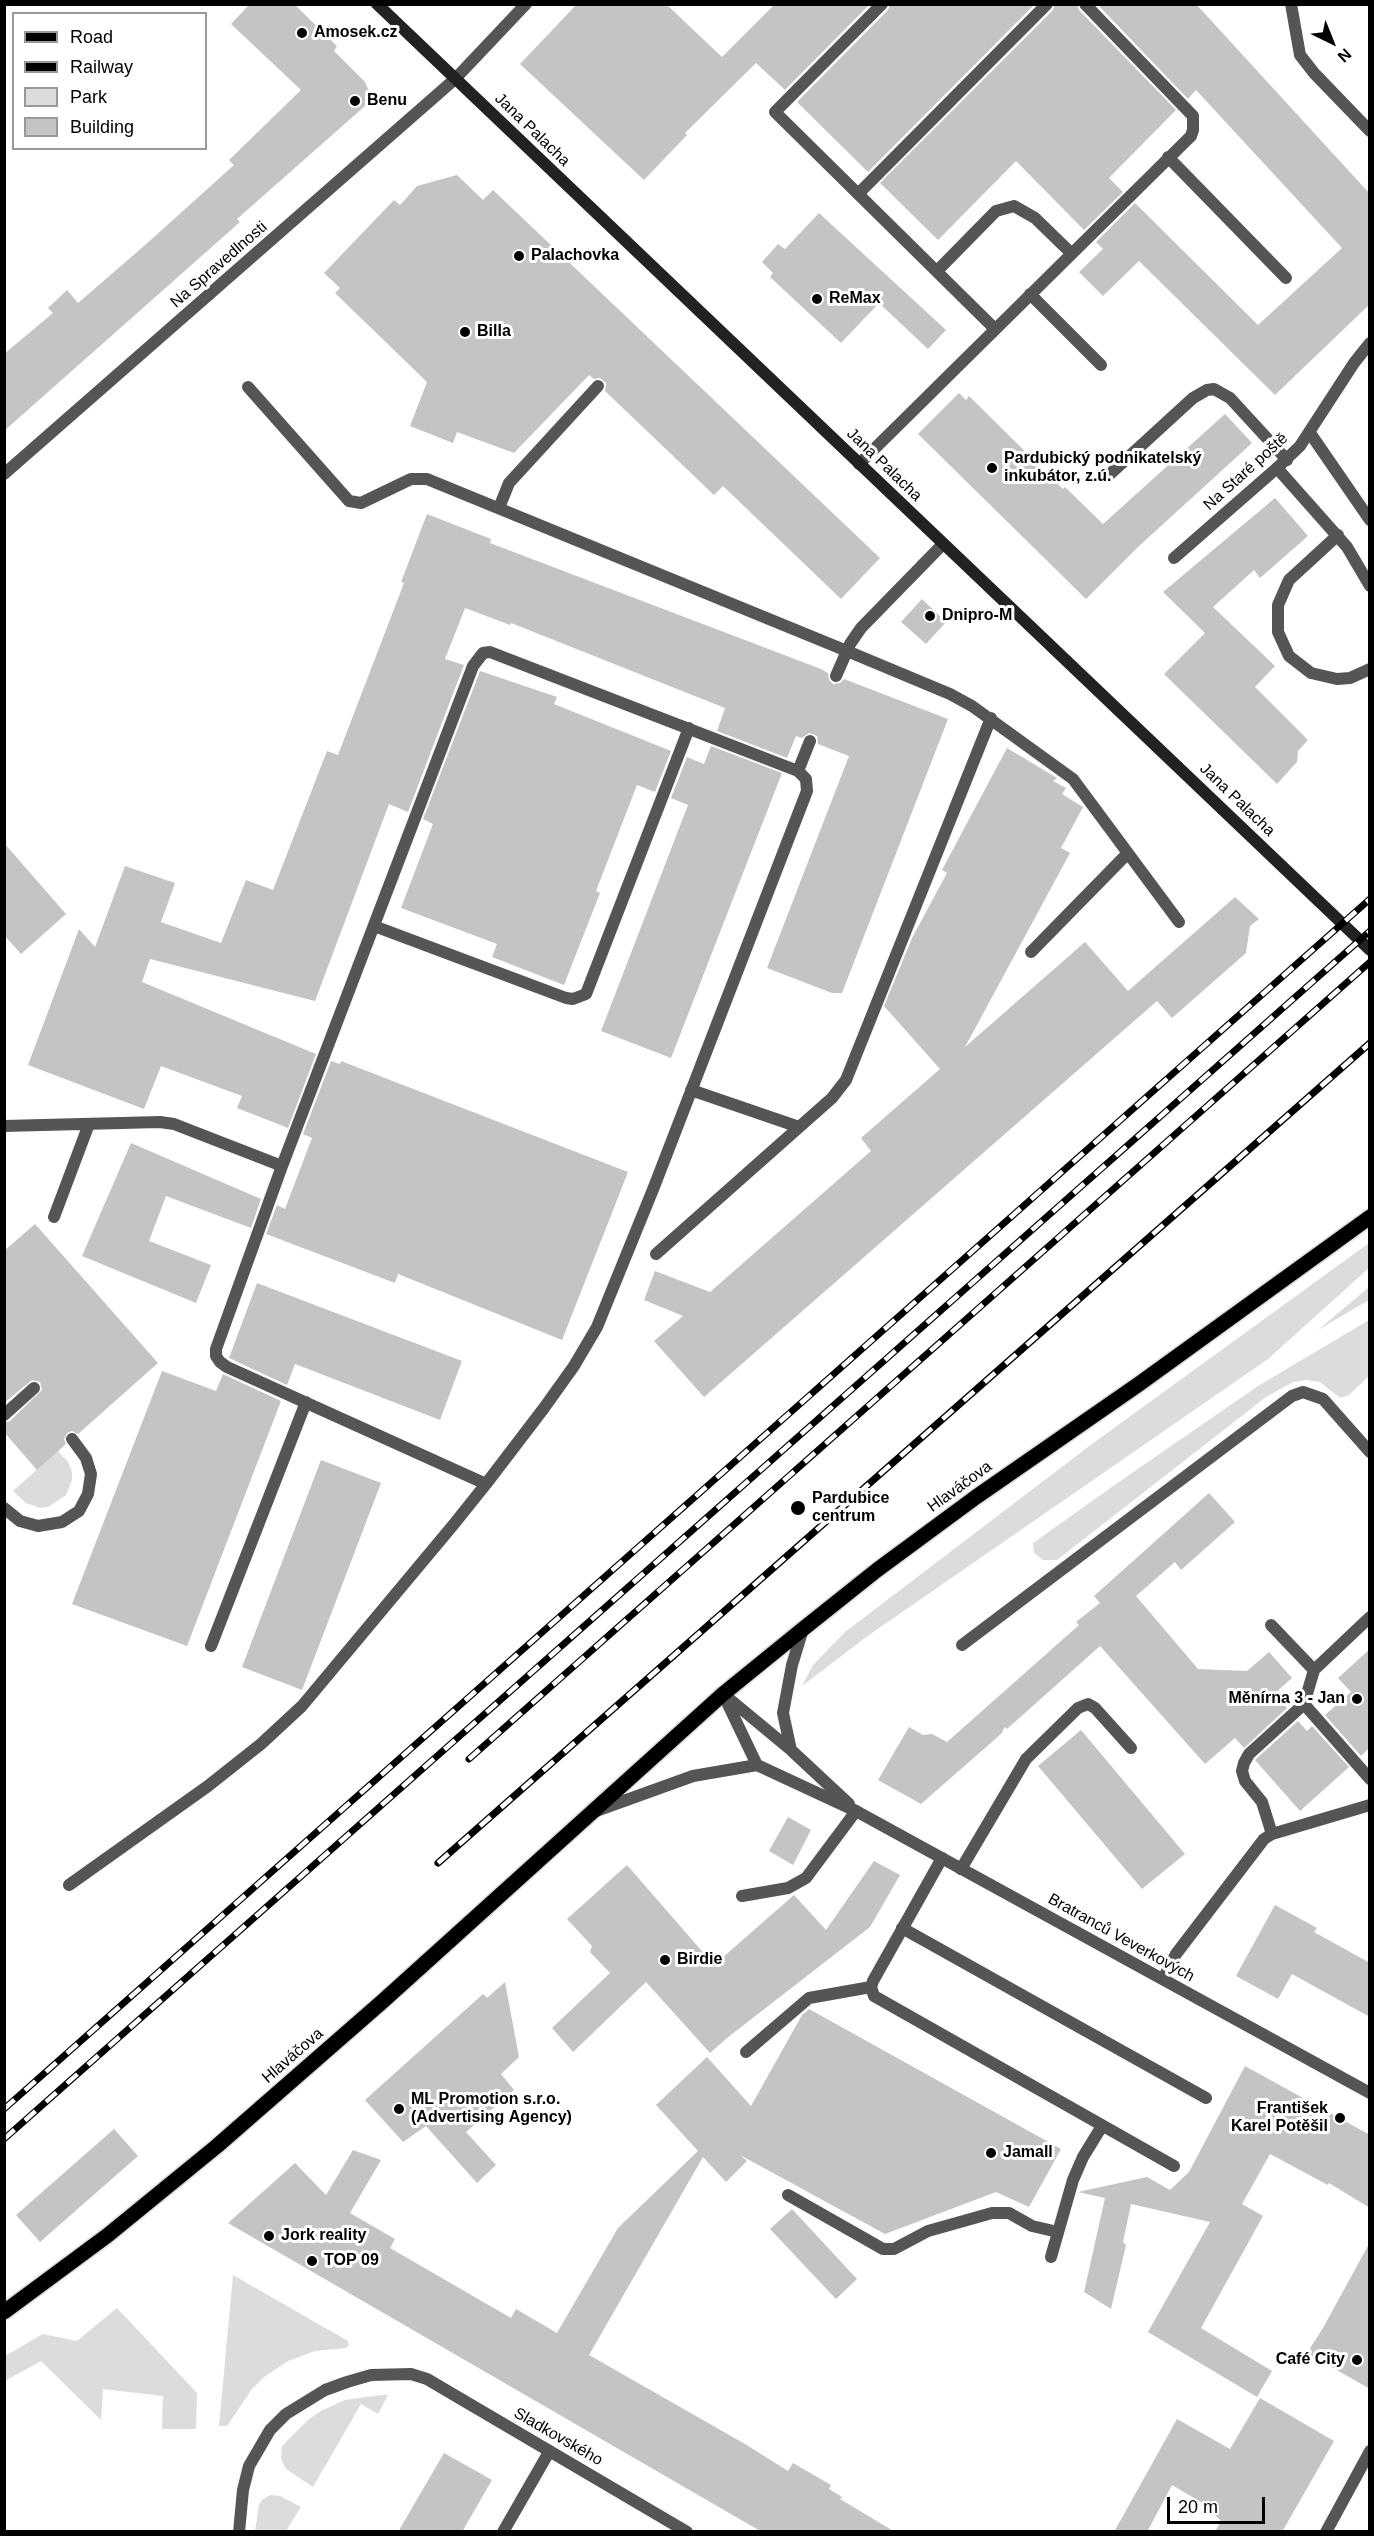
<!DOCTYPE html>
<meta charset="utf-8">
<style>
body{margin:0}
#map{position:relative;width:1374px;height:2536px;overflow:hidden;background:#fff;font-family:Arial,sans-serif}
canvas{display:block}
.frame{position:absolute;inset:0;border:6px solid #000;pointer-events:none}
.legend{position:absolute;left:12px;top:12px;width:195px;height:138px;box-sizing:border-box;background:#fff;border:2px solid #999;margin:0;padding:8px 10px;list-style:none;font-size:18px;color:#000}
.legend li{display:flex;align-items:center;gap:12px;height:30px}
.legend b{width:30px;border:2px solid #999}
.north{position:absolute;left:1302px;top:12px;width:60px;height:60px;-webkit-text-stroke:4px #fff;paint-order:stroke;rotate:137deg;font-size:16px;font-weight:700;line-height:24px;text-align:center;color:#000}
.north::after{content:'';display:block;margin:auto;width:21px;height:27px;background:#000;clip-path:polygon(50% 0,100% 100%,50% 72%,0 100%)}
.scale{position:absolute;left:1167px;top:2497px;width:98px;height:27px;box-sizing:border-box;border:3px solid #000;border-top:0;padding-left:8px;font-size:18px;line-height:21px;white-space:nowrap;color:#000;-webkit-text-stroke:4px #fff;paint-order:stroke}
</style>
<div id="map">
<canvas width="1374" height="2536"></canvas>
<div class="frame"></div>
<ul class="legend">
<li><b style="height:8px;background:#000"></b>Road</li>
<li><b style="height:8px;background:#000"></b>Railway</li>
<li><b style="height:16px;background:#dcdcdc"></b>Park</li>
<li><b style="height:16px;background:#c4c4c4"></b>Building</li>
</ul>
<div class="north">N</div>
<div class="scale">20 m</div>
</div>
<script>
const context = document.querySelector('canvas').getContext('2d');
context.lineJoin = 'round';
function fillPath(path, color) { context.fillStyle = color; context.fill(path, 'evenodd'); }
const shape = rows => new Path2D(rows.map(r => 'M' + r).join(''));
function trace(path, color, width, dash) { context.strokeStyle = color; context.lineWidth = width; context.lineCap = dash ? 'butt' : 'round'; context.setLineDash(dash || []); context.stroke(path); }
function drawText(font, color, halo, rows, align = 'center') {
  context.font = font + ' Arial,sans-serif'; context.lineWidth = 6; context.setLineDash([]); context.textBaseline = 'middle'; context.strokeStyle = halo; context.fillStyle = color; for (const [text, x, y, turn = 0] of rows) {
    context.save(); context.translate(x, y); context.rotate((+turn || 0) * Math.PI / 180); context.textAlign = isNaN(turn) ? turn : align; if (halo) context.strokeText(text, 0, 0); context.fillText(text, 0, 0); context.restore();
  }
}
fillPath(shape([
 [1369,1243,1369,1268,1268,1359,869,1635,802,1686,813,1665,845,1632,1092,1444],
 [1369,1287,1369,1300,1318,1330],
 [1369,1320,1369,1376,1349,1395,1340,1398,1320,1382,1306,1380,1293,1382,1266,1397,1057,1560,1043,1560,1034,1553,1033,1543,1116,1484,1258,1386],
 [58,1451,68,1462,72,1472,72,1480,66,1495,48,1507,40,1508,26,1503,13,1491],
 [233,2275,348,2341,349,2345,346,2348,315,2351,288,2361,264,2377,252,2389,227,2426,219,2426],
 [117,2308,197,2393,196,2429,162,2429,163,2396,103,2389,101,2420,41,2361,5,2381,5,2356,43,2334,77,2341],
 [381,2395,388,2395,378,2414,361,2404,313,2487,286,2469,281,2459,282,2446,309,2419,321,2411,345,2400],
 [270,2495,280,2496,301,2507,286,2531,255,2531,259,2505,262,2500]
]), '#dcdcdc');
fillPath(shape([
 [250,4,294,4,337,46,334,51,365,82,368,89,365,106,237,219,240,222,4,431,4,354,53,313,48,308,67,290,78,303,144,246,234,165,229,160,301,90,231,24],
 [577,4,666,4,722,57,775,4,870,4,785,90,756,63,685,133,687,135,644,180,520,64],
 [890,4,1035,4,868,172,797,102,888,10],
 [1055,4,1077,4,1079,10,1176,110,1109,178,1123,192,1084,230,1016,161,938,240,880,183,1053,10],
 [1097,4,1196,4,1370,194,1370,304,1275,395,1139,261,1103,296,1079,272,1103,249,1096,242,1135,203,1258,325,1342,248,1196,90,1188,99],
 [457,175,483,200,493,190,880,558,841,599,723,486,714,495,605,391,606,383,600,378,594,379,589,375,514,453,457,432,453,443,410,426,427,382,335,293,340,288,324,273,394,200,400,205,417,186],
 [819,213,946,330,928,349,879,303,841,343,770,277,773,273,762,262,778,244,785,249],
 [959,393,966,400,969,396,1063,489,1065,487,1103,524,1225,414,1252,443,1138,547,1086,599,918,434],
 [1275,498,1308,536,1260,578,1254,570,1213,607,1275,666,1255,687,1308,740,1298,751,1297,762,1277,784,1164,674,1205,633,1163,592],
 [427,514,491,539,490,543,821,669,828,673,829,680,833,684,840,683,844,679,948,719,842,993,832,993,767,968,849,756,818,744,817,736,809,733,802,738,796,736,787,758,717,731,725,708,511,623,510,625,465,608,445,659,464,665,408,812,389,804,315,1001,150,959,142,982,316,1054,288,1128,237,1108,242,1096,161,1066,144,1109,28,1065,79,929,95,947,125,866,175,883,161,922,221,943,246,880,273,890,327,751,338,755,404,583,401,582],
 [922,599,946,622,926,644,901,622],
 [480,671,557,697,554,704,671,751,655,792,637,785,596,891,600,893,564,985,492,957,497,944,401,908,433,824,423,819],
 [711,746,782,773,671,1058,601,1031,688,805,671,798,687,757,704,764],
 [1007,748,1057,778,1053,781,1066,788,1062,794,1083,807,1061,848,1070,853,965,1047,1085,942,1128,991,1235,897,1259,919,1250,926,1246,953,1172,1018,1157,1001,704,1397,654,1341,683,1316,644,1300,655,1271,710,1292,871,1151,861,1138,940,1069,884,1006,912,938,947,873,942,870],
 [4,843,66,914,21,954,4,935],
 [331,1061,340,1064,341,1061,628,1172,562,1340,398,1274,395,1283,266,1234,277,1205,285,1209,312,1138,303,1134],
 [131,1143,261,1199,251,1228,166,1196,149,1241,211,1265,196,1303,82,1256],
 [35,1224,158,1363,78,1434,72,1431,67,1433,64,1439,66,1444,37,1470,4,1432,4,1423,10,1421,42,1390,40,1382,32,1380,4,1403,4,1251],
 [257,1283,462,1361,440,1420,295,1364,287,1385,229,1358],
 [162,1371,216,1391,223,1374,281,1401,187,1646,72,1604],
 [321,1460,381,1483,302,1690,242,1667],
 [1209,1493,1235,1522,1181,1570,1175,1562,1136,1596,1198,1669,1247,1671,1269,1652,1292,1678,1274,1694,1287,1708,1244,1748,1235,1738,1205,1764,1100,1646,1007,1729,1005,1727,1001,1734,921,1804,878,1780,909,1727,923,1735,932,1734,947,1742,1079,1625,1076,1622,1100,1603,1094,1596],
 [1370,1649,1370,1747,1361,1756,1325,1715,1351,1692,1338,1678],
 [1298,1721,1307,1731,1312,1726,1349,1767,1300,1811,1255,1760],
 [1081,1730,1185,1854,1142,1889,1038,1766],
 [788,1817,811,1830,793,1865,769,1851],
 [874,1861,900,1875,870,1927,727,2038,710,2053,646,1982,573,2052,552,2028,610,1973,590,1952,592,1946,567,1919,627,1865,714,1965,794,1895,826,1930],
 [1275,1905,1317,1928,1314,1932,1370,1963,1370,2017,1292,1974,1278,1999,1236,1976],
 [505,1982,519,2057,501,2074,514,2090,466,2132,496,2165,477,2183,426,2126,403,2142,365,2100,483,1994,487,1998],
 [809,2009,1061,2149,1029,2207,996,2192,885,2234,740,2155,747,2161,726,2182,703,2157,589,2355,745,2444,788,2471,793,2463,831,2485,829,2489,842,2497,840,2499,895,2532,762,2532,228,2223,295,2163,326,2195,353,2150,381,2160,350,2213,395,2239,390,2248,485,2303,511,2318,516,2309,557,2333,618,2228,698,2151,656,2105,707,2057,751,2106,802,2015],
 [1245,2066,1370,2135,1370,2208,1329,2183,1328,2185,1270,2154,1242,2204,1263,2216,1201,2328,1272,2371,1257,2397,1148,2332,1210,2222,1131,2204,1123,2242,1126,2245,1111,2309,1084,2292,1105,2198,1078,2192,1147,2177,1170,2190,1189,2172],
 [114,2129,138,2156,40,2242,16,2215],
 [792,2209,857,2279,836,2299,770,2229],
 [1370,2242,1370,2389,1307,2353,1323,2328],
 [1260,2398,1334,2441,1282,2532,1215,2532,1221,2521,1206,2505,1172,2485,1147,2532,1114,2532,1177,2419,1230,2449],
 [444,2453,492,2480,462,2532,398,2532]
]), '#c4c4c4');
const primary = shape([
 [4,2312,108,2235,217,2146,383,2001,723,1694,803,1629,877,1570,976,1497,1139,1384,1370,1217]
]);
trace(primary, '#dbdbdb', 18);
trace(shape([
 [882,4,775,112,995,329],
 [1291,4,1300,55,1314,73,1370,131],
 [1168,157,1286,278],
 [858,194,1047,4],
 [937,271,996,211,1014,206,1035,218,1071,253],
 [1030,294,1101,365],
 [248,387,349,501,361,503,411,479,427,479,847,651,950,694,972,706,1073,779,1179,922],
 [1310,433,1370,520],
 [859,464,1191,136,1193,130,1193,116,1085,4],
 [1277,468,1347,547,1370,586],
 [1110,474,1193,398,1207,390,1214,389,1230,398,1287,460],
 [499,508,509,483,598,386],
 [1338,535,1289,580,1278,605,1278,632,1289,656,1311,673,1337,679,1350,678,1370,669],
 [836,676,850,644,861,628,943,544],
 [798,771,810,741],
 [374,926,566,998,573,999,586,994,689,728],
 [1031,952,1128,853],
 [691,1090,799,1127],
 [4,1126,160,1122,174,1124,282,1166],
 [54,1217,89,1124],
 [656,1254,832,1098,846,1080,991,718],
 [4,1415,34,1388],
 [4,1508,20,1521,38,1526,62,1522,79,1511,88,1494,91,1474,86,1458,72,1439],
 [1271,1625,1314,1670],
 [962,1645,1292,1396,1303,1392,1323,1399,1370,1452],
 [211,1646,306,1402],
 [1304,1704,1314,1670,1370,1617],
 [1272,1834,1262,1802,1245,1781,1242,1771,1244,1763,1249,1754,1304,1704,1370,1779],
 [942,1858,873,1981,871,1987,874,1996,1174,2166],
 [961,1869,1026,1759,1078,1708,1088,1704,1095,1708,1131,1748],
 [69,1885,208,1786,261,1744,302,1706,454,1524,486,1484,544,1408,574,1366,597,1327,654,1187,807,791,806,779,798,771,490,652,483,653,473,666,282,1166,216,1349,216,1356,220,1362,227,1367,486,1484],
 [742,1896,788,1888,806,1878,856,1811],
 [902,1928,1206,2098],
 [1163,1979,1176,1954,1264,1839,1272,1834,1370,1805],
 [746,2052,809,1998,871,1987],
 [788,2195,883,2249,894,2249,928,2231,992,2213,1009,2213,1032,2226,1058,2232],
 [1051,2257,1073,2180,1083,2157,1102,2126]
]), '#555', 12);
trace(shape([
 [4,474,455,79,526,4],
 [1174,558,1277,468,1300,446,1354,363,1370,343],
 [723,1694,757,1765,856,1811,1370,2093],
 [727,1697,791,1750,849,1804],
 [791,1750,783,1713,792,1665,803,1629],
 [596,1811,693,1776,757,1765],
 [239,2532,243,2490,249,2466,270,2430,286,2414,325,2390,347,2382,371,2375,411,2374,427,2379,687,2532],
 [503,2532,549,2452],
 [1326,2532,1370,2451]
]), '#555', 12);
trace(shape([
 [377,4,1370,950]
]), '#222', 12);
trace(primary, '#000', 15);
const rail = shape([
 [469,1759,1370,962],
 [438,1863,1370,1043],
 [4,2109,1370,899],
 [4,2139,1370,931]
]);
trace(rail, '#000', 7);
trace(rail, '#fff', 4.5, [14]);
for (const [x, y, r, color] of [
 [302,33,6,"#000"],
 [355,101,6,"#000"],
 [519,256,6,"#000"],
 [817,299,6,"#000"],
 [465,332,6,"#000"],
 [992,468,6,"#000"],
 [930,616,6,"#000"],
 [798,1508,8,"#000"],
 [1357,1699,6,"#000"],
 [665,1960,6,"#000"],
 [399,2109,6,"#000"],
 [1340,2118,6,"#000"],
 [991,2153,6,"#000"],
 [269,2236,6,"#000"],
 [312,2261,6,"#000"],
 [1357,2360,6,"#000"]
]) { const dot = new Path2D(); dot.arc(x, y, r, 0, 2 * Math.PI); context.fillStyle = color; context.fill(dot); trace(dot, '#fff', 2); }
drawText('bold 16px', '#000', '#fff', [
 ["Amosek.cz",314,33],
 ["Benu",367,101],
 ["Palachovka",531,256],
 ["ReMax",829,299],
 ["Billa",477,332],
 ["Pardubický podnikatelský",1004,459],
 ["inkubátor, z.ú.",1004,477],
 ["Dnipro-M",942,616],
 ["Pardubice",812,1499],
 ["centrum",812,1517],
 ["Měnírna 3 - Jan",1345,1699,"right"],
 ["Birdie",677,1960],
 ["ML Promotion s.r.o.",411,2100],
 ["(Advertising Agency)",411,2118],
 ["František",1328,2109,"right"],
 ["Karel Potěšil",1328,2127,"right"],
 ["Jamall",1003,2153],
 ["Jork reality",281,2236],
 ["TOP 09",324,2261],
 ["Café City",1345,2360,"right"]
], 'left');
drawText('16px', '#000', '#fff', [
 ["Jana Palacha",532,130,44],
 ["Na Spravedlnosti",219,265,-41],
 ["Jana Palacha",884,465,44],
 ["Na Staré poště",1246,472,-42],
 ["Jana Palacha",1237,800,44],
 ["Hlaváčova",960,1487,-36],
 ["Bratranců Veverkových",1121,1938,29],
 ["Hlaváčova",293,2056,-41],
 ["Sladkovského",558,2437,30]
]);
</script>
